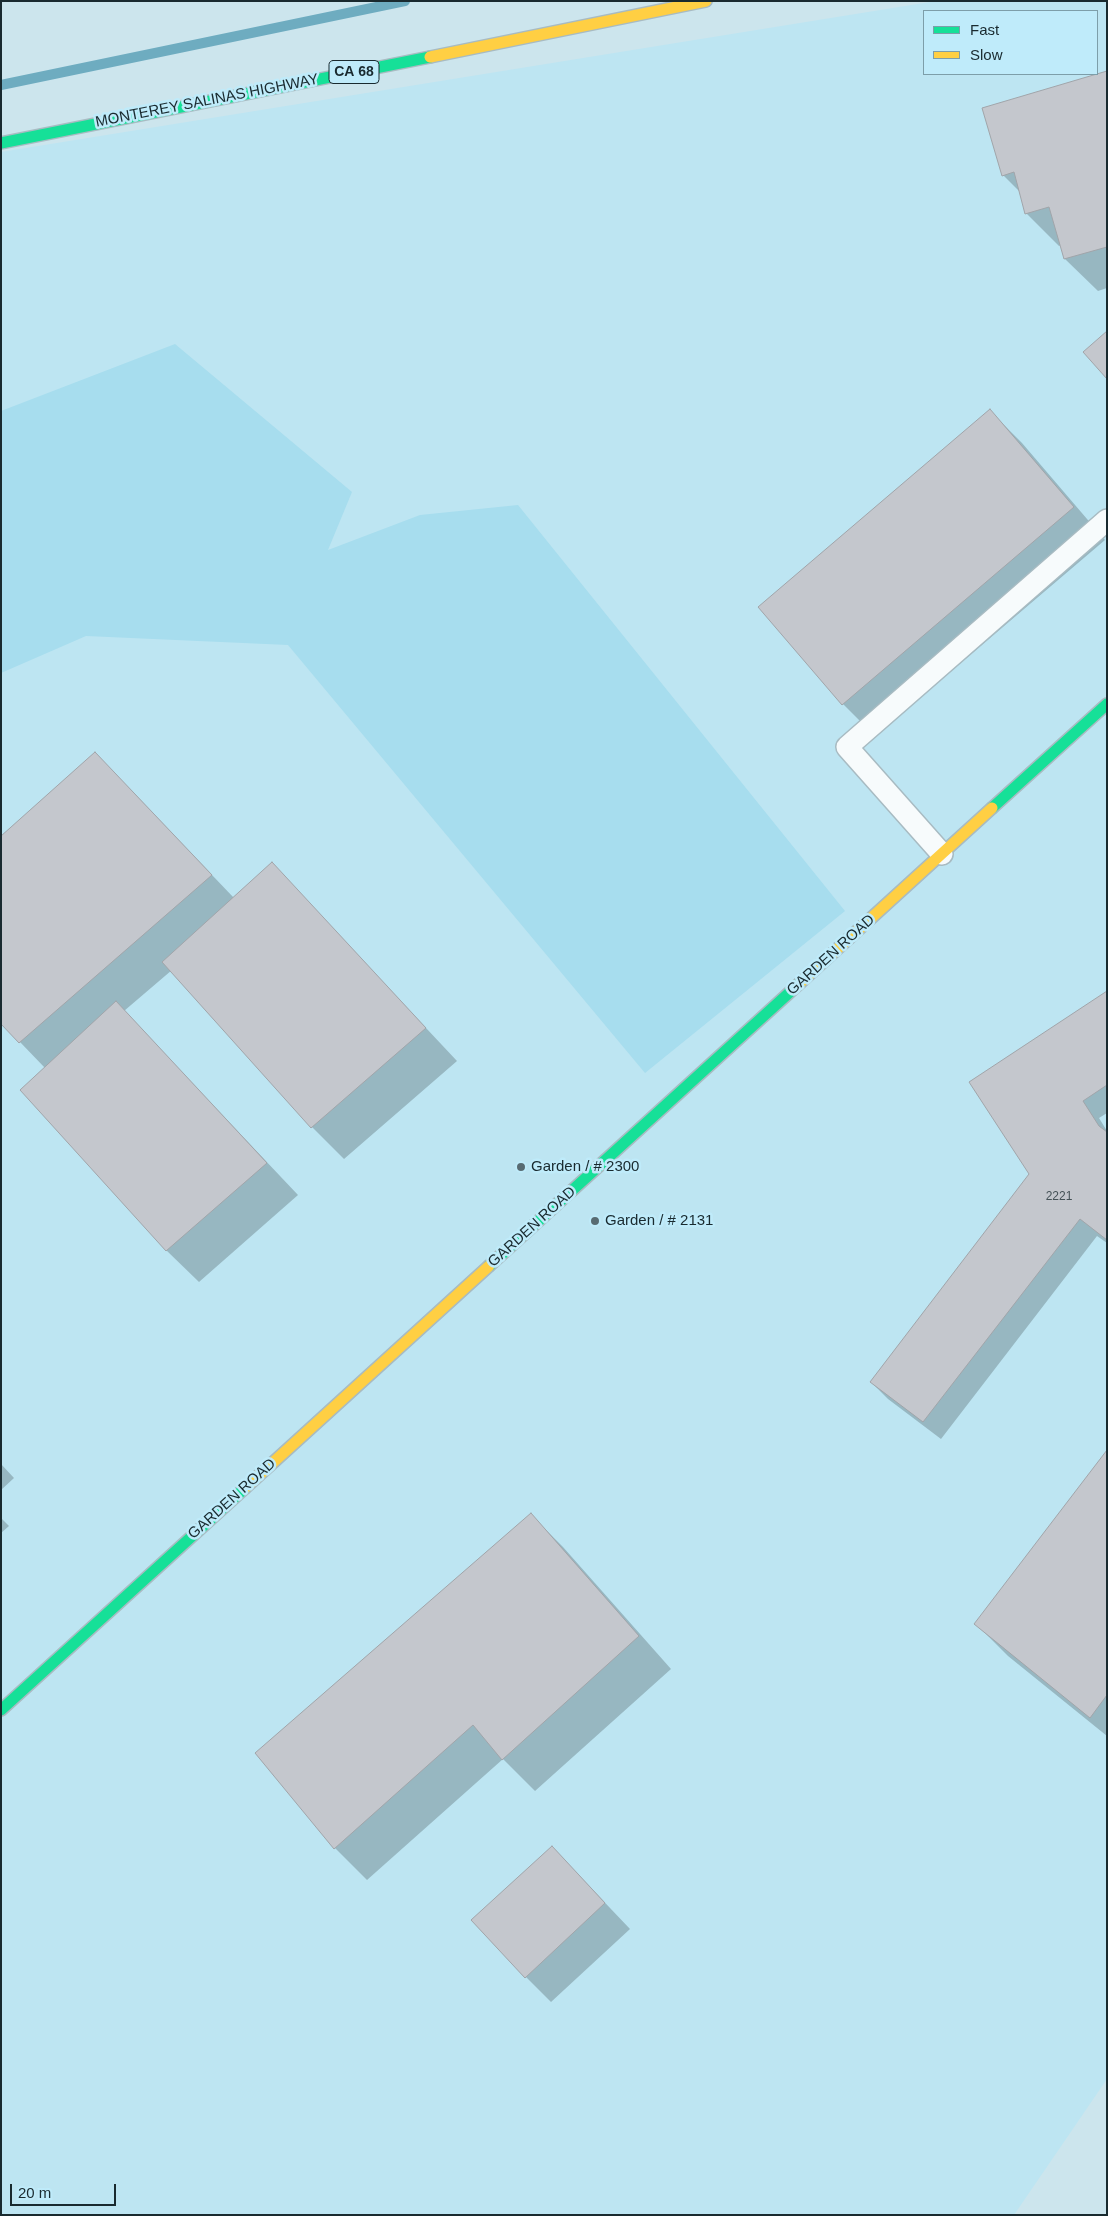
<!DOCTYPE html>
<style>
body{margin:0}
#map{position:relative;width:1108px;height:2216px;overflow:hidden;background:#cce5ed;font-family:Helvetica,sans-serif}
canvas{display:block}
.frame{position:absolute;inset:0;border:2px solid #192a2f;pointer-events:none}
.legend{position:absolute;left:923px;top:10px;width:175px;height:65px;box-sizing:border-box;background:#bfebfa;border:1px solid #7d9ea9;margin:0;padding:6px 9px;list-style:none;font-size:15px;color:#192a2f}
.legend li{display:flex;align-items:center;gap:10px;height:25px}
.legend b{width:25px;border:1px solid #7d9ea9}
.scale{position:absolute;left:10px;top:2184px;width:106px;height:22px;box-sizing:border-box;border:2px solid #192a2f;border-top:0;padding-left:6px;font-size:15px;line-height:18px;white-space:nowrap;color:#192a2f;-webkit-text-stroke:4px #bfebfa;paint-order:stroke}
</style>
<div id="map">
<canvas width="1108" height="2216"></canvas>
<div class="frame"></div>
<ul class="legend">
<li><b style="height:6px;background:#16e098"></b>Fast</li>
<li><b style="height:6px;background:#ffcf43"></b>Slow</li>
</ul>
<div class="scale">20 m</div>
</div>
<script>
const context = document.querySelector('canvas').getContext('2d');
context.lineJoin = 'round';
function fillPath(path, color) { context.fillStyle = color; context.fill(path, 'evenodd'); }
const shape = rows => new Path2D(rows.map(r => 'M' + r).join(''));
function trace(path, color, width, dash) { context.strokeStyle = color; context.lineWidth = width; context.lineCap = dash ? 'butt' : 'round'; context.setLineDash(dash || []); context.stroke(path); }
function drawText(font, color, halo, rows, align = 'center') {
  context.font = font + ' Helvetica,sans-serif'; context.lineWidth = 5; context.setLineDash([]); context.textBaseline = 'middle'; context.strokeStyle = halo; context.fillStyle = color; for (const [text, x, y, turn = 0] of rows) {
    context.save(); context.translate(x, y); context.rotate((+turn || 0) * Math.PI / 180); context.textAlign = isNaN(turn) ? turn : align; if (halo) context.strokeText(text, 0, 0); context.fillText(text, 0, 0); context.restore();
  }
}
fillPath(shape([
 [936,1,1107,1,1107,2079,1014,2215,1,2215,1,152],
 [924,11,1097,11,1097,74,924,74]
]), '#bde5f2');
fillPath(shape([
 [175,344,352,492,328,550,420,515,518,505,845,911,645,1073,288,645,86,636,1,673,1,411]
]), '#a7ddee');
fillPath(shape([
 [1107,72,1107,288,1098,291,1065,259,1061,245,1059,246,1026,213,1021,193,1003,175],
 [990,411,1022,443,1105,540,875,736,843,704],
 [127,786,234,898,272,864,457,1061,344,1159,312,1127,172,970,124,1011,298,1195,199,1282,166,1250,45,1068,20,1042],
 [1107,993,1107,1113,1099,1118,1107,1131,1107,1243,1097,1236,941,1439,888,1399,871,1382,1031,1175],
 [1107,1452,1107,1736,1008,1656,976,1624],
 [1,1464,14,1478,1,1490],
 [531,1515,563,1547,671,1669,535,1791,503,1759,367,1880,335,1848],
 [1,1518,9,1526,1,1533],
 [552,1847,630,1929,551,2002,526,1977]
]), '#0003');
trace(shape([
 [1,85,405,1]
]), '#6eacc0', 10);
const building = shape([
 [1107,71,1107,247,1064,259,1049,207,1025,214,1014,172,1002,176,982,108,1107,71],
 [1107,331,1107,379,1083,352,1107,331],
 [990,409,1074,507,842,705,758,607,990,409],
 [95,752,212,875,19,1043,1,1024,1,836,95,752],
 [272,862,426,1028,311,1128,162,962,272,862],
 [1107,991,1107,1085,1083,1101,1099,1126,1107,1132,1107,1240,1080,1219,923,1422,870,1382,1029,1174,969,1082,1107,991],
 [116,1001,267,1163,166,1251,20,1090,116,1001],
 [1107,1450,1107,1695,1090,1718,974,1624,1107,1450],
 [531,1513,639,1636,502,1760,473,1725,334,1849,255,1753,531,1513],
 [552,1846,605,1903,525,1978,471,1920,552,1846]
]);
fillPath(building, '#c4c7cd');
trace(building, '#a1a5aa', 1);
const lane = shape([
 [942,854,847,747,1107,520]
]);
const fast = shape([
 [1,143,430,57],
 [992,808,1107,704],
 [489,1266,801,982],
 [1,1710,245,1488]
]);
const slow = shape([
 [430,57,706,1],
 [801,982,992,808],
 [245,1488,489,1266]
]);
trace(lane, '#a8bbc2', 24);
trace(fast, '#a8bbc2', 14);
trace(slow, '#a8bbc2', 14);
trace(lane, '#f7fbfc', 21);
trace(fast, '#16e098', 11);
trace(slow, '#ffcf43', 11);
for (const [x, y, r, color] of [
 [521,1167,5,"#586b72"],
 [595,1221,5,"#586b72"]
]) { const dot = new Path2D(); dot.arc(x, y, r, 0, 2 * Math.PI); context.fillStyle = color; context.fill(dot); trace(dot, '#bfebfa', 2); }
drawText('12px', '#445156', null, [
 ["2221",1059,1197]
]);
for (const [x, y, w] of [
 [354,72,50]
]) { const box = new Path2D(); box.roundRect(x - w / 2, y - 11.5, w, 23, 4); context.fillStyle = '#bfebfa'; context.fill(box); trace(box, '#192a2f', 1); }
drawText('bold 14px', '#192a2f', null, [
 ["CA 68",354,72]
]);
drawText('15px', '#192a2f', '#bfebfa', [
 ["MONTEREY SALINAS HIGHWAY",207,101,-11],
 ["GARDEN ROAD",831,955,-42],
 ["GARDEN ROAD",532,1227,-42],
 ["GARDEN ROAD",232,1499,-42]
]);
drawText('15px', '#192a2f', '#bfebfa', [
 ["Garden / # 2300",531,1167],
 ["Garden / # 2131",605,1221]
], 'left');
</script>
